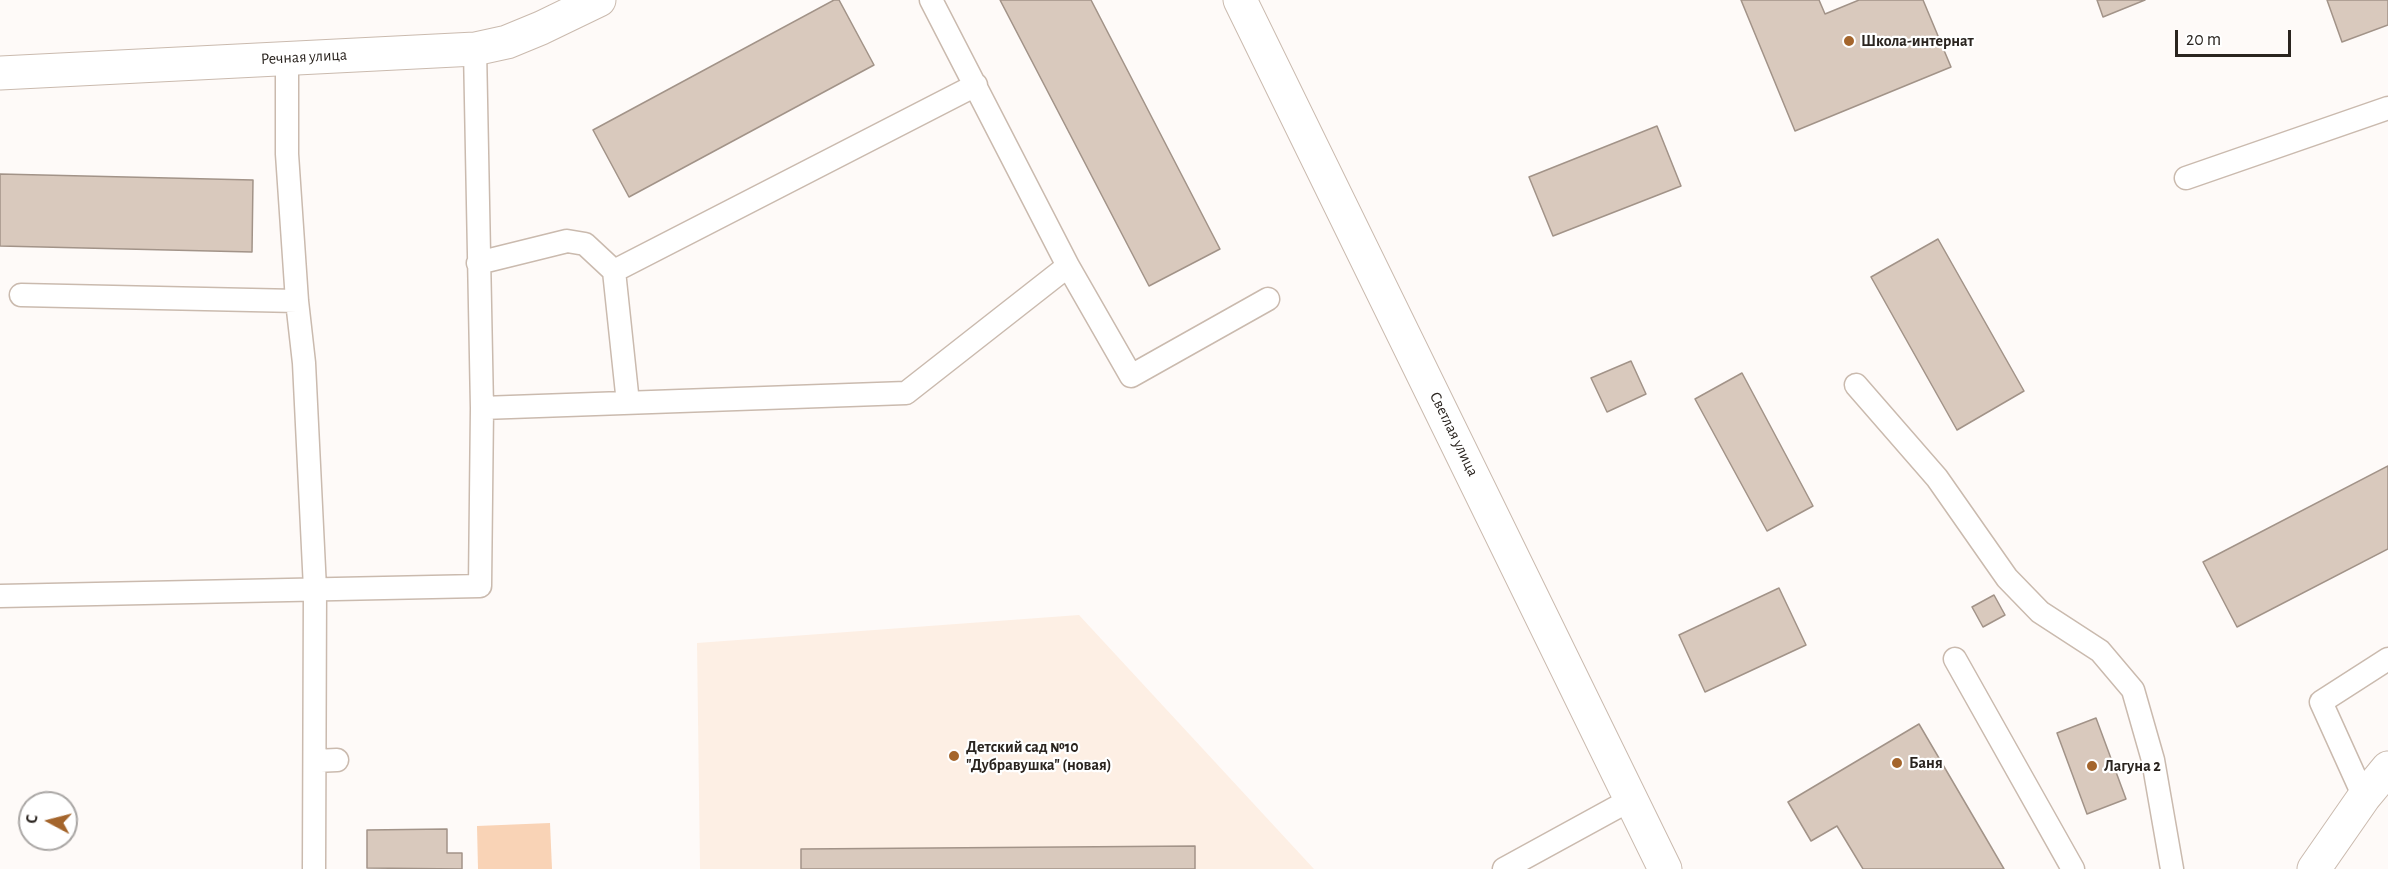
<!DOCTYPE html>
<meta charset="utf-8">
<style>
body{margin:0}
#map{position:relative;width:2388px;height:869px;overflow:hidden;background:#fefaf8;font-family:"Alegreya Sans",sans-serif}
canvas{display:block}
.north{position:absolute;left:18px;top:791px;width:60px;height:60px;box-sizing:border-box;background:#fff;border:2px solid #aaa7a5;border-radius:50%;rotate:277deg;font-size:16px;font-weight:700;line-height:24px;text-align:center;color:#2a241f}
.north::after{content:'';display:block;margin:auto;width:21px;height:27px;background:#a4652c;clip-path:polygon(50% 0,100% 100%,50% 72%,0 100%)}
.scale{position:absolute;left:2175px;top:30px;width:116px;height:27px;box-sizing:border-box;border:3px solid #2a241f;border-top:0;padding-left:8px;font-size:18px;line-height:21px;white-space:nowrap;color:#2a241f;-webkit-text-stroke:4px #fff;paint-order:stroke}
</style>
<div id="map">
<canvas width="2388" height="869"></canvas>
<div class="north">С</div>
<div class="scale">20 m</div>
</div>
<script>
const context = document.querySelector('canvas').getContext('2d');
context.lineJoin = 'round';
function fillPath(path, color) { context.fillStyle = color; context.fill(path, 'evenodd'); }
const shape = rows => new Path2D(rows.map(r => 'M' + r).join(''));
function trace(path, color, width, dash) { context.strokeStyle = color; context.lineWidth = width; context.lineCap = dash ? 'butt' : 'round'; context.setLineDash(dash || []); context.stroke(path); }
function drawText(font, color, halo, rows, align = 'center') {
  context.font = font + ' "Alegreya Sans",sans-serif'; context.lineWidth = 4.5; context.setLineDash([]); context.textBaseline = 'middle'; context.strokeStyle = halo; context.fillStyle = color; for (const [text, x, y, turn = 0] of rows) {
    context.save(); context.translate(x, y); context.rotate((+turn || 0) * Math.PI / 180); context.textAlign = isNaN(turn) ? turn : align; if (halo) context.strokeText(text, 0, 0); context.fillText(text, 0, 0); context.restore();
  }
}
fillPath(shape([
 [1079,615,1314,869,700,869,697,643]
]), '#fdefe4');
fillPath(shape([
 [550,823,552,869,478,869,477,826]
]), '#f9d3b6');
const building = shape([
 [834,0,839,0,874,65,629,197,593,130,834,0],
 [1000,0,1091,0,1220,249,1149,286,1000,0],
 [1741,0,1819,0,1825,14,1859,0,1923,0,1951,67,1795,131,1741,0],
 [2097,0,2145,0,2103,17,2097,0],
 [2327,0,2388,0,2388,25,2342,42,2327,0],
 [1657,126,1681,186,1553,236,1529,177,1657,126],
 [0,174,253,180,252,252,0,246,0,174],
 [1938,239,2024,391,1957,430,1871,277,1938,239],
 [1631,361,1646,394,1607,412,1591,378,1631,361],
 [1742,373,1813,506,1767,531,1695,399,1742,373],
 [2388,466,2388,549,2237,627,2203,562,2388,466],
 [1779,588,1806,645,1705,692,1679,635,1779,588],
 [1994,595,2005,615,1983,627,1972,607,1994,595],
 [2096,718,2126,799,2087,814,2057,733,2096,718],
 [1919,724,2004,869,1863,869,1837,826,1811,841,1788,802,1919,724],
 [447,829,447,853,462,853,462,869,367,868,367,830,447,829],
 [1195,846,1195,869,801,869,801,849,1195,846]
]);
fillPath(building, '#d9c9bd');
trace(building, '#a29388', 1.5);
const lane = shape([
 [475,49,482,408],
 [287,58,287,154,297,301,304,363,315,589,314,869],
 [2186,178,2388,108],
 [478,263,567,241,585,244,614,271,976,85],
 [1068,266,1131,376,1268,299],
 [614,271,628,403],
 [21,295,297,301],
 [1856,385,1937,478,2007,578,2040,612,2100,651,2133,690,2153,760,2172,869],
 [0,596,480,586,482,408,906,393,1068,266,931,0],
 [1955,659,2073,869],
 [315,761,337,760],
 [2364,797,2321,702,2388,659],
 [1504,869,1630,800]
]);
const street = shape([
 [0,73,475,49,507,42,541,28,599,0]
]);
const secondary = shape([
 [1240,0,1665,869],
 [2314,869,2364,797,2388,768]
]);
trace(lane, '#cabaae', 25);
trace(street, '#cabaae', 35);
trace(secondary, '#cabaae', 35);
trace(lane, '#fff', 22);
trace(street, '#fff', 33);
trace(secondary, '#fff', 33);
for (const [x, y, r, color] of [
 [1849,41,6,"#a4652c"],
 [954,756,6,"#a4652c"],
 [1897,763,6,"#a4652c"],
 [2092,766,6,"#a4652c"]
]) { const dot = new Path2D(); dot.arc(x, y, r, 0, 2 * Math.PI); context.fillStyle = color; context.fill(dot); trace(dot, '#fff', 2); }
drawText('bold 16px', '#2a241f', '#fff', [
 ["Школа-интернат",1861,41],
 ["Детский сад №10",966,747],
 ["\"Дубравушка\" (новая)",966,765],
 ["Баня",1909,763],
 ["Лагуна 2",2104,766]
], 'left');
drawText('16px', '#2a241f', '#fff', [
 ["Речная улица",304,57,-3],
 ["Светлая улица",1454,434,64]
]);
</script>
